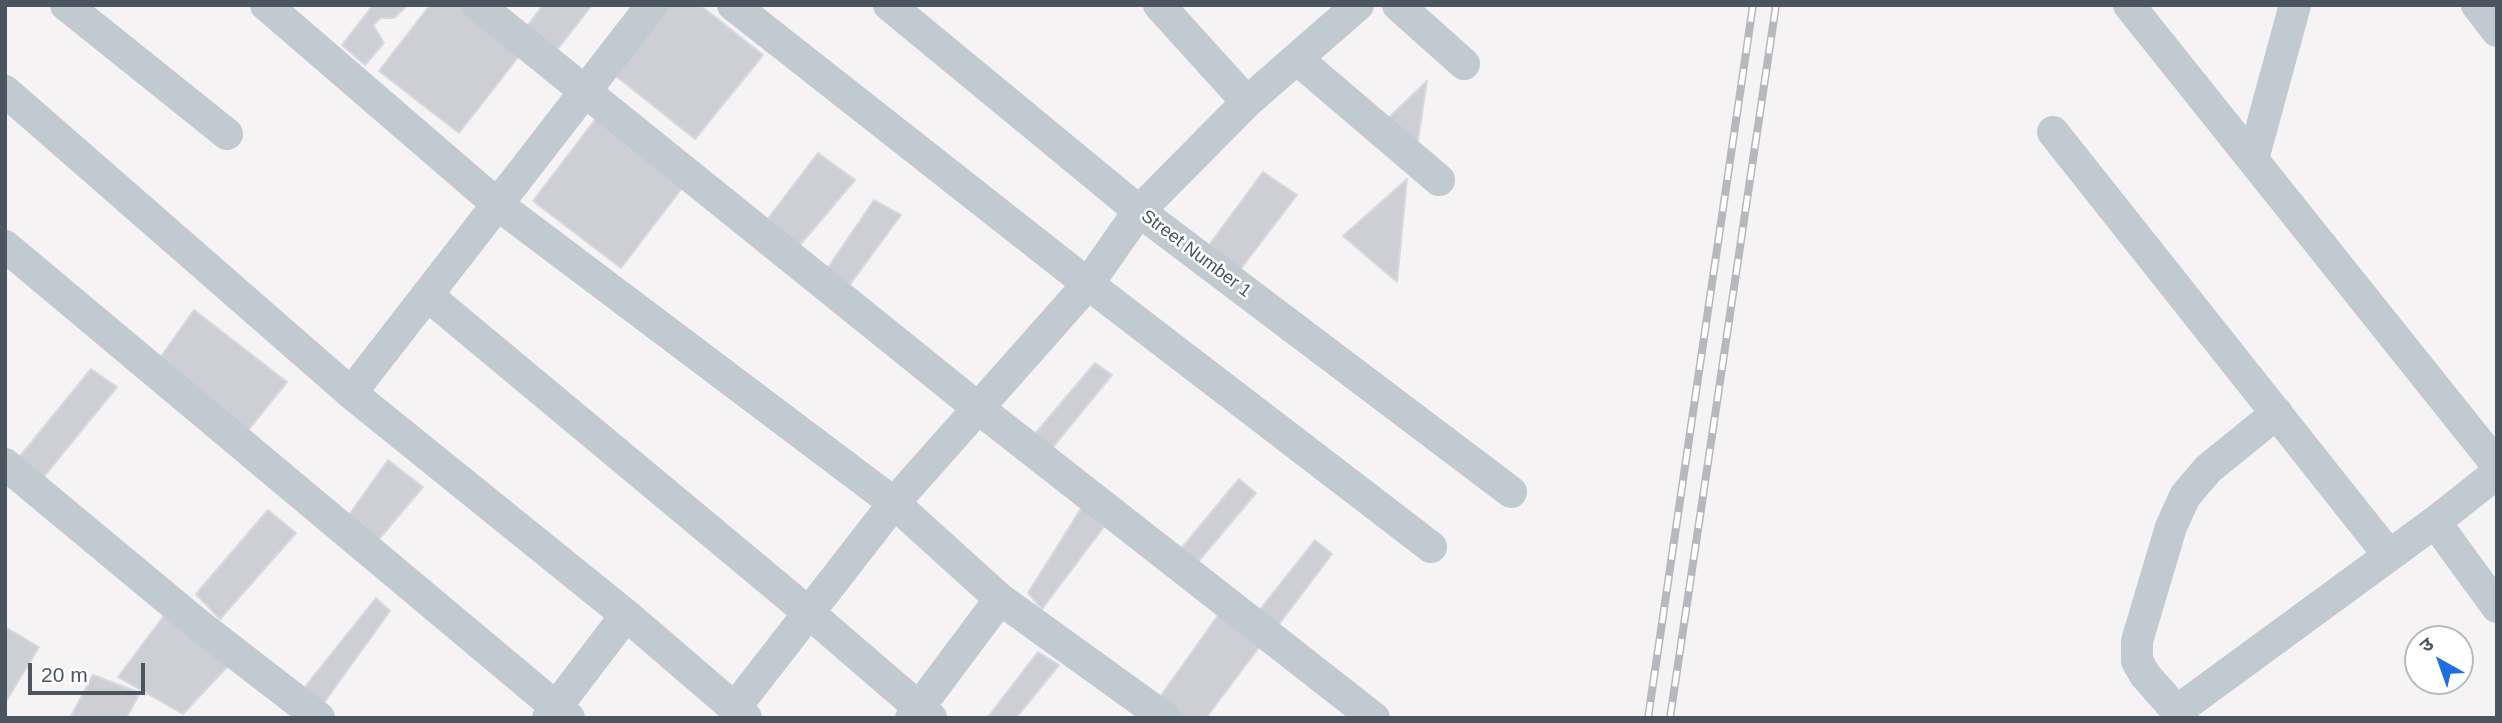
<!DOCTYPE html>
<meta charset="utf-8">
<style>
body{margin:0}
#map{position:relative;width:2502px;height:723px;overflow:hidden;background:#f5f3f3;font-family:Helvetica,"Noto Sans Devanagari",sans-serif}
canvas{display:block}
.frame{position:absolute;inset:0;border:7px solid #4a5560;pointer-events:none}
.north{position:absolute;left:2404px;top:625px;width:70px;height:70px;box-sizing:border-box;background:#fff;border:2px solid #b7bbbf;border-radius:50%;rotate:320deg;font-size:19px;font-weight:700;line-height:28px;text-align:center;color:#4a5560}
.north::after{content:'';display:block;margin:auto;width:24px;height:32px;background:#1f6fe2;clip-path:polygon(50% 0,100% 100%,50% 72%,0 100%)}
.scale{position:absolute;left:28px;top:663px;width:117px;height:32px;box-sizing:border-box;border:4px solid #4a5560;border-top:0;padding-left:9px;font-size:21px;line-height:24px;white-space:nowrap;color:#4a5560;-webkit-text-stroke:5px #fff;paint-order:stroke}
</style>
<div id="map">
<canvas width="2502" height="723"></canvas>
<div class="frame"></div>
<div class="north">उ</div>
<div class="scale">20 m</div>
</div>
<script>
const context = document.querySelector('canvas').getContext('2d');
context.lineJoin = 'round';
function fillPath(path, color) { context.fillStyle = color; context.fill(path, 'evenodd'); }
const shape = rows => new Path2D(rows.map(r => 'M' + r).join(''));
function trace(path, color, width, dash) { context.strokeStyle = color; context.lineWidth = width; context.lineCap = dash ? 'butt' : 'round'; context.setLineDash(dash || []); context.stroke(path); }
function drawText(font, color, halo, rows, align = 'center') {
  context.font = font + ' Helvetica,sans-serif'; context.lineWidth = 5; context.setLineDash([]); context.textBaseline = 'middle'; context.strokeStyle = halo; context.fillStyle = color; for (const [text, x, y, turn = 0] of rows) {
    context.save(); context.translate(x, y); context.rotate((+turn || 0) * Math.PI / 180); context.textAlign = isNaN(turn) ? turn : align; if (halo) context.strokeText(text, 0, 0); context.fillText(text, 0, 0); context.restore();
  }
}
const building = shape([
 [373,5,408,5,394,18,381,18,373,25,384,43,365,65,342,45,373,5],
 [430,5,471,5,526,47,459,133,379,71,430,5],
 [543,5,592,5,553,55,522,33,543,5],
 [658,5,700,5,763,55,695,139,607,69,658,5],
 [1427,81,1416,153,1383,123,1427,81],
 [604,108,692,175,621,268,533,201,604,108],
 [818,153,855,180,788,259,757,233,818,153],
 [1263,172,1297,195,1236,275,1204,252,1263,172],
 [1407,179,1397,282,1343,236,1407,179],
 [874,200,901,215,840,298,819,281,874,200],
 [194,310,287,382,241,439,150,372,194,310],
 [1095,363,1112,375,1044,458,1028,442,1095,363],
 [91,369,117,387,41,480,17,460,91,369],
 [388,460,423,487,374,545,341,526,388,460],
 [1239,479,1256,493,1187,575,1170,562,1239,479],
 [1082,507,1106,524,1042,609,1028,593,1082,507],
 [268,510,296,533,220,619,196,594,268,510],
 [1315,540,1332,554,1267,640,1247,626,1315,540],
 [376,598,390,611,323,704,304,688,376,598],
 [166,613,228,666,183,714,118,677,166,613],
 [1219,614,1260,646,1206,718,1173,718,1155,704,1219,614],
 [5,627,39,647,5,703,5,627],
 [1038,652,1059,665,1016,718,987,718,1038,652],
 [93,675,140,693,126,718,70,718,93,675]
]);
fillPath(building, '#cdcfd5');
trace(building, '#d7d9de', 2);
trace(shape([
 [66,5,227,134],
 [266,5,497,204,894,503,1000,599,1165,718],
 [478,5,978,408,1374,718],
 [733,5,1088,284,1431,547],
 [889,5,1139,211,1511,492],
 [1159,5,1247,102],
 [1398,5,1464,64],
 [2129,5,2497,465],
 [2477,5,2497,31],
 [1297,59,1439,180],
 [5,91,351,393,626,615,746,718],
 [2053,132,2388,554],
 [2253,159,2295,5],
 [5,246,569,718],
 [427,295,809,613,931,718],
 [351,393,652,5],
 [5,464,200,626,319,718],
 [2435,522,2497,607],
 [734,709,894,503,1088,284,1139,211,1247,102,1358,5],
 [2177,711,2435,522,2497,473],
 [548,718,626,615],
 [911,718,1000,599],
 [2183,718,2145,675,2137,661,2137,641,2171,527,2185,496,2208,469,2277,413]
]), '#c1c9d1', 32);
const rail = shape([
 [1648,718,1753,5],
 [1670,718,1776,5]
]);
trace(rail, '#b5b8bc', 8);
trace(rail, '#fff', 5, [16]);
drawText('18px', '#4a5560', '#fff', [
 ["Street Number 1",1196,254,37]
]);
</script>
